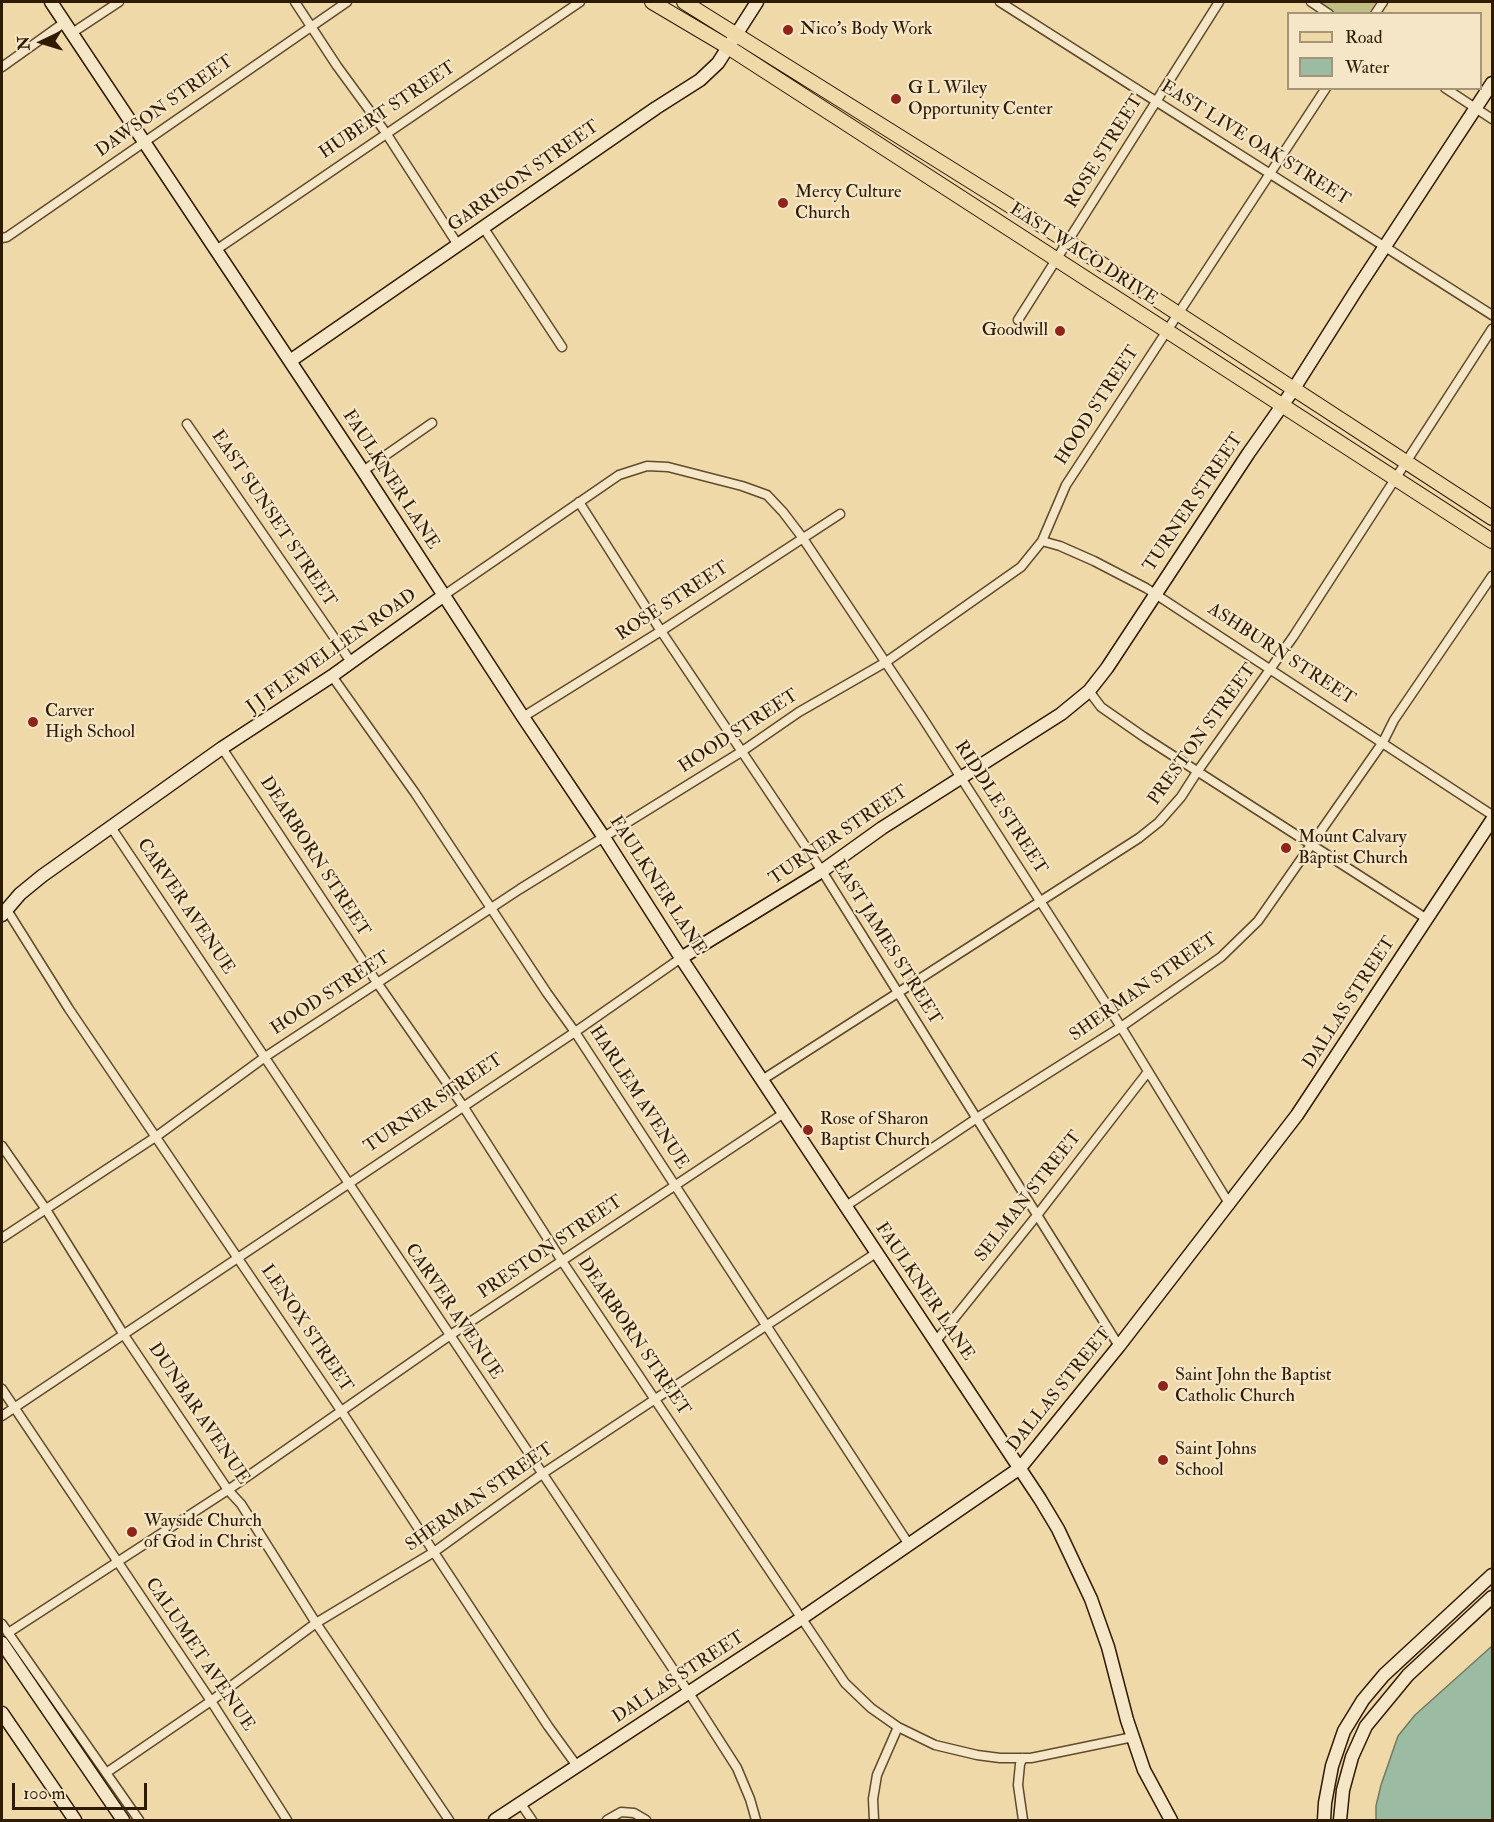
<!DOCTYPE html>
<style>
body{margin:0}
#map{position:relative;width:1494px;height:1822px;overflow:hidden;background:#f0d9a9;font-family:"IM FELL Double Pica",serif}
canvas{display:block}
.frame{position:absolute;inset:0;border:3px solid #2f1a03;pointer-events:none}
.legend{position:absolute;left:1287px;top:12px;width:195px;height:78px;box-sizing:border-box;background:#f5e6c7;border:2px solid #a69479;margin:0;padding:8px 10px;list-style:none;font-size:18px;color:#2f1a03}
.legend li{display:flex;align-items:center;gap:12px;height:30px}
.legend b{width:30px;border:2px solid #a69479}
.north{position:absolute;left:12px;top:12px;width:60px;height:60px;-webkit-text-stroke:4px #f5e6c7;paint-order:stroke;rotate:266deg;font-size:16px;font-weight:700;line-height:24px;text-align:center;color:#2f1a03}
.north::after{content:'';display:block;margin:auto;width:21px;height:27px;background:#2f1a03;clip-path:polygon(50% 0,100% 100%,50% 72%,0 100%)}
.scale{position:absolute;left:12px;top:1783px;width:135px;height:27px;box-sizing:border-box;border:3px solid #2f1a03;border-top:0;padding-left:8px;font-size:18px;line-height:21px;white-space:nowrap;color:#2f1a03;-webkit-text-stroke:4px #f5e6c7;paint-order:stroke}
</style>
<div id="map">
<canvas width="1494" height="1822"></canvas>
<div class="frame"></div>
<ul class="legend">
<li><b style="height:8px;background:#f0d9a9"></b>Road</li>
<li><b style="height:16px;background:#9bbba2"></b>Water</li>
</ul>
<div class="north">N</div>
<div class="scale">100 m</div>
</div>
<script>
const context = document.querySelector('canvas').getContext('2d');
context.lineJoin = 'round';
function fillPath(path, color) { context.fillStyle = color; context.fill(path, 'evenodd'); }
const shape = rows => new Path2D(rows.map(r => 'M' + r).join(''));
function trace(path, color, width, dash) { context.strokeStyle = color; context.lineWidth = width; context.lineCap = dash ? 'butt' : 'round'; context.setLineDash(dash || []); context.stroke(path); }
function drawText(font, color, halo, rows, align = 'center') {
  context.font = font + ' "IM FELL Double Pica",serif'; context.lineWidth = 4.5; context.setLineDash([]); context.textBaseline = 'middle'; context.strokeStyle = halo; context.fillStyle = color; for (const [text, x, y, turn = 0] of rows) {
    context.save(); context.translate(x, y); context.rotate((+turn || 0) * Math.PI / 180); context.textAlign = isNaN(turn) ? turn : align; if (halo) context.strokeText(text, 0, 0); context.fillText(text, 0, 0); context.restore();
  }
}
fillPath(shape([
 [1315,2,1376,2,1368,14,1333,13]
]), '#bebe85');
const water = shape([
 [1492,1646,1492,1820,1376,1820,1376,1806,1381,1785,1398,1736,1415,1715,1492,1646]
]);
fillPath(water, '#9bbba2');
trace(water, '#707b62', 1.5);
const street = shape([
 [295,2,337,66,386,133,458,245],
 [1000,2,1492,315],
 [1311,2,1329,14],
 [1375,14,1383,2],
 [72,33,119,2],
 [2,67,65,22],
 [1445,88,1492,119],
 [483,227,562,347],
 [2,238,7,237,347,2],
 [216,250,580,2],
 [1018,320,1219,2],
 [187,424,351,662],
 [363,471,432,423],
 [579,502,661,631,822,871,1119,1346],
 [1042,541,1060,546,1094,561,1146,588,1492,815],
 [443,596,619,475,647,466,668,467,742,486,767,495,783,512,802,537,922,717,1121,1027,1230,1205],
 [332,676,415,793,547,993,575,1032,908,1543],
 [1089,691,1101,707,1144,737,1427,919],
 [523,717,661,631,840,514],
 [222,748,378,984,463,1106,562,1261,845,1683,871,1708,898,1727,935,1745,977,1755,1000,1758,1031,1758,1133,1737],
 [111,827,689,1693,737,1768,750,1799,756,1820],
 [7,910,69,1009,342,1412,548,1726,577,1766],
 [762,1080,1139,838,1159,822,1181,797,1197,772,1293,637,1492,329],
 [2,1146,45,1208,124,1335,228,1490,241,1504,316,1623,449,1820],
 [846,1206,977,1118,1121,1027,1221,957,1258,921,1383,742,1394,720,1492,576],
 [2,1238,157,1136,265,1057,520,889,741,752,799,712,886,662,1021,567,1042,541,1066,485,1326,88],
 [936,1341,1038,1214,1147,1073],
 [2,1389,211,1701,287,1820],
 [2,1416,575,1032,681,958],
 [2,1624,139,1820],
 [8,1633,228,1490,449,1336,784,1113],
 [106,1773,211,1701,316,1623,434,1552,542,1474,876,1253],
 [521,1804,532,1820],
 [607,1820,621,1812,634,1813,646,1820],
 [874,1820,873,1799,877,1775,898,1727],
 [1023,1820,1018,1785,1020,1764,1023,1758]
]);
const secondary = shape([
 [51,2,363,471,523,717,603,836,681,958,1040,1499,1058,1529,1091,1599,1108,1647,1127,1720,1144,1770,1171,1820],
 [290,361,656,108,700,80,718,63,757,2],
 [2,915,20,894,42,876,222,748,332,676,443,596],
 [681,958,822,871,882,828,1061,714,1089,691,1107,668,1248,454,1293,390,1357,289,1492,83],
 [2,1643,123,1820],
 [2,1713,75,1820],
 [495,1820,802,1618,1020,1468,1119,1346,1297,1115,1492,820],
 [1324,1820,1325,1803,1332,1766,1344,1731,1363,1700,1384,1675,1492,1575],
 [1340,1820,1343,1790,1352,1757,1366,1726,1408,1675,1492,1597]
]);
const primary = shape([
 [652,2,728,47,1492,541],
 [684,2,1068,242,1492,518]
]);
trace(street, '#5f4a2c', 11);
trace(secondary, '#2f1a03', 15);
trace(primary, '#2f1a03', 16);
trace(street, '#f5e6c7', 8);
trace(secondary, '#f5e6c7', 12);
trace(primary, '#f0d9a9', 14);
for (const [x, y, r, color] of [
 [788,30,6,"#8f2418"],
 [896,99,6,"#8f2418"],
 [783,203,6,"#8f2418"],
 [1060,331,6,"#8f2418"],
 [33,722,6,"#8f2418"],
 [1286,848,6,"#8f2418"],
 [808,1130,6,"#8f2418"],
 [1163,1386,6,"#8f2418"],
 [1163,1460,6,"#8f2418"],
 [132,1532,6,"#8f2418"]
]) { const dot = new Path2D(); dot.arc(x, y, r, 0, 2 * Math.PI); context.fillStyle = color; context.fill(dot); trace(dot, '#f5e6c7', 2); }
drawText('18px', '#2f1a03', '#f5e6c7', [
 ["Nico's Body Work",800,30],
 ["G L Wiley",908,89],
 ["Opportunity Center",908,110],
 ["Mercy Culture",795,193],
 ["Church",795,214],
 ["Goodwill",1048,331,"right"],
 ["Carver",45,712],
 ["High School",45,733],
 ["Mount Calvary",1298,838],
 ["Baptist Church",1298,859],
 ["Rose of Sharon",820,1120],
 ["Baptist Church",820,1141],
 ["Saint John the Baptist",1175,1376],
 ["Catholic Church",1175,1397],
 ["Saint Johns",1175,1450],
 ["School",1175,1471],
 ["Wayside Church",144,1522],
 ["of God in Christ",144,1543]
], 'left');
drawText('18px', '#2f1a03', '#f5e6c7', [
 ["DAWSON STREET",165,107,-35],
 ["HUBERT STREET",388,111,-34],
 ["EAST LIVE OAK STREET",1255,144,32],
 ["ROSE STREET",1105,152,-58],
 ["GARRISON STREET",524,177,-35],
 ["EAST WACO DRIVE",1083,255,33],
 ["HOOD STREET",1098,406,-57],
 ["FAULKNER LANE",390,480,57],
 ["TURNER STREET",1194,503,-56],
 ["EAST SUNSET STREET",273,519,56],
 ["ROSE STREET",673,602,-33],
 ["J J FLEWELLEN ROAD",332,652,-35],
 ["ASHBURN STREET",1281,655,33],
 ["HOOD STREET",739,732,-33],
 ["PRESTON STREET",1203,735,-54],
 ["RIDDLE STREET",1000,808,57],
 ["TURNER STREET",839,836,-34],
 ["DEARBORN STREET",314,857,57],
 ["FAULKNER LANE",657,886,57],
 ["CARVER AVENUE",185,907,56],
 ["EAST JAMES STREET",886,943,58],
 ["SHERMAN STREET",1144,988,-35],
 ["HOOD STREET",331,994,-33],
 ["DALLAS STREET",1350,1003,-57],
 ["HARLEM AVENUE",638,1098,57],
 ["TURNER STREET",434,1104,-34],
 ["SELMAN STREET",1029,1197,-52],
 ["PRESTON STREET",551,1248,-34],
 ["FAULKNER LANE",924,1292,56],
 ["CARVER AVENUE",453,1312,56],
 ["LENOX STREET",306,1329,56],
 ["DEARBORN STREET",633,1337,56],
 ["DALLAS STREET",1060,1390,-51],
 ["DUNBAR AVENUE",198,1414,56],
 ["SHERMAN STREET",480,1498,-35],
 ["CALUMET AVENUE",199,1655,56],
 ["DALLAS STREET",679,1678,-33]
]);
</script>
